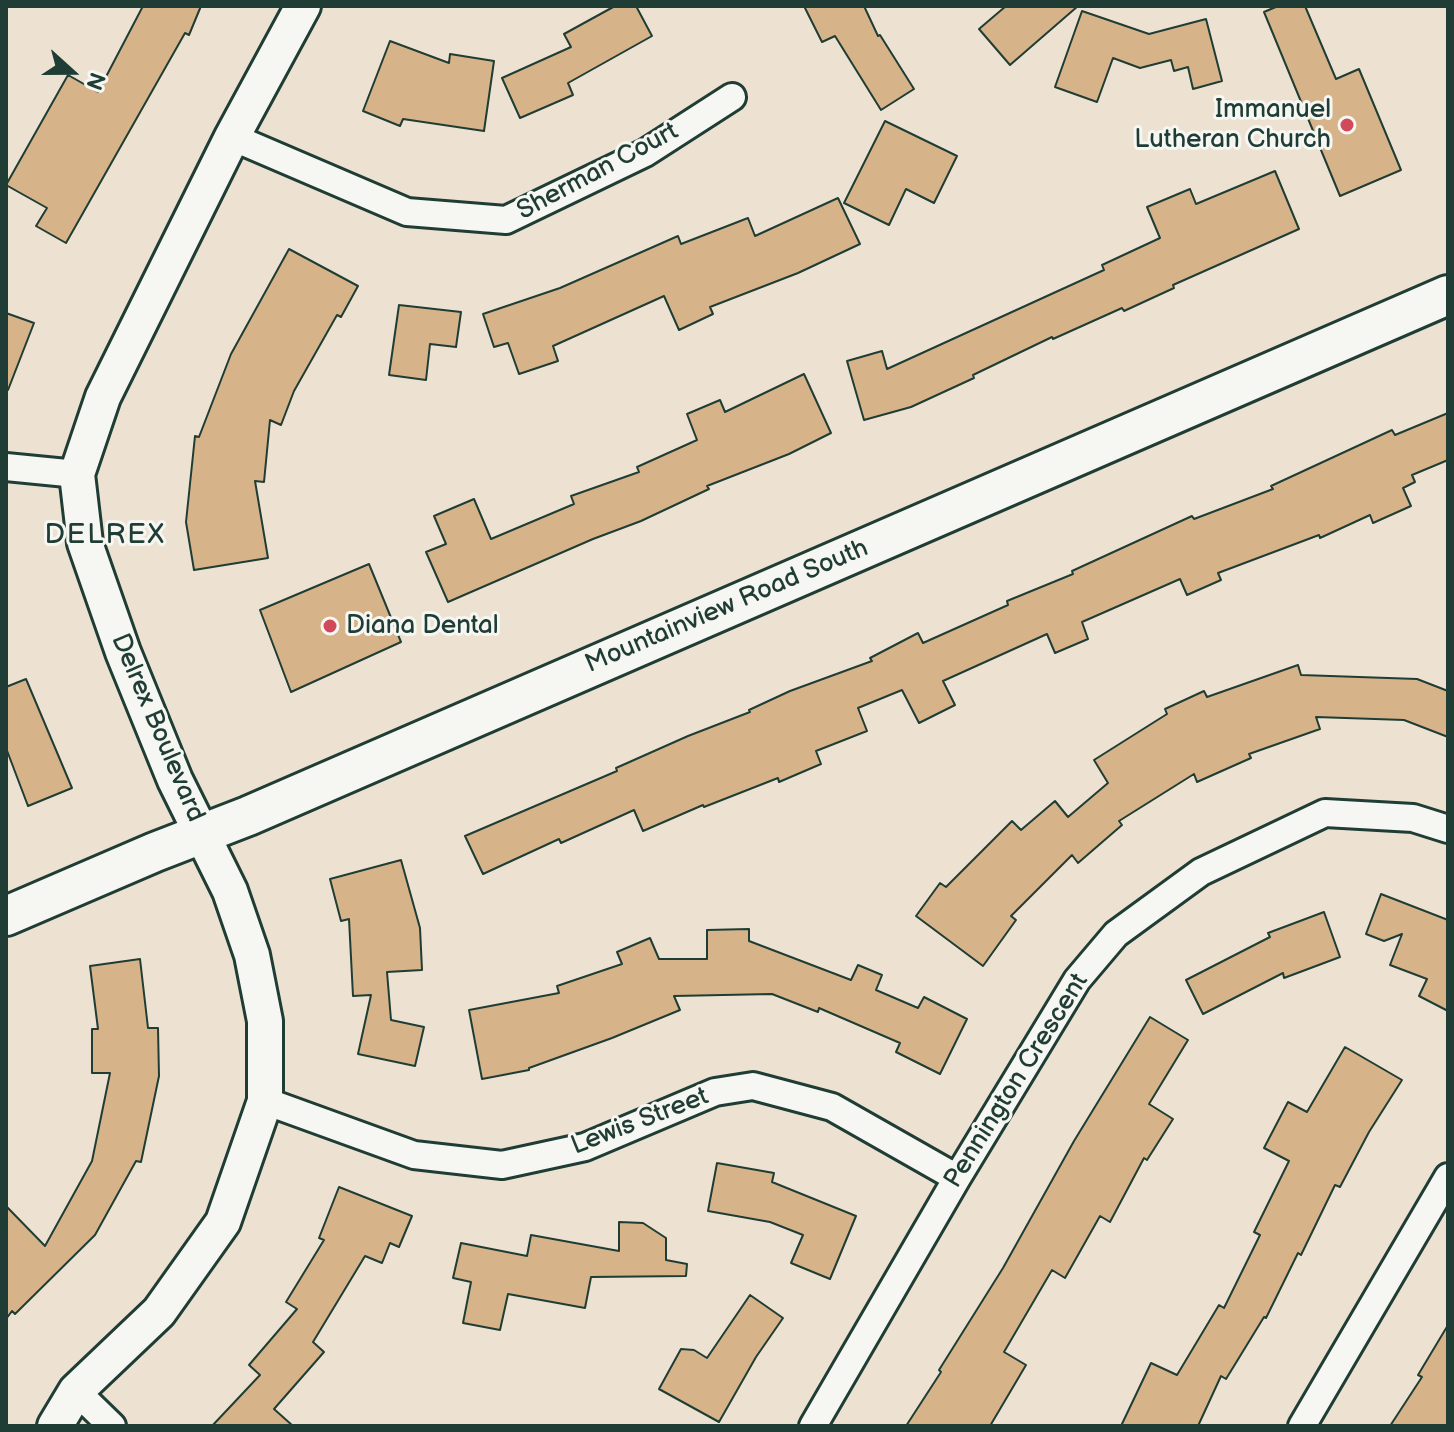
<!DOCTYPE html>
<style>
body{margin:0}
#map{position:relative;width:1454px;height:1432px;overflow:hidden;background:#ede2d2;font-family:"Balsamiq Sans",sans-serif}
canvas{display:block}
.frame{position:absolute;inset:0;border:8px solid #1f3d34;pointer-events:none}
.north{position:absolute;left:32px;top:32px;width:80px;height:80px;-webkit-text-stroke:6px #f6f6f2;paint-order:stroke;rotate:111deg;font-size:22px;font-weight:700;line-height:32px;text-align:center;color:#1f3d34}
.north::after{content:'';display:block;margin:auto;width:28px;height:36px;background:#1f3d34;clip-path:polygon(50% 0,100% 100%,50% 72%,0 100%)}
</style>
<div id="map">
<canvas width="1454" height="1432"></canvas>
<div class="frame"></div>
<div class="north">N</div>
</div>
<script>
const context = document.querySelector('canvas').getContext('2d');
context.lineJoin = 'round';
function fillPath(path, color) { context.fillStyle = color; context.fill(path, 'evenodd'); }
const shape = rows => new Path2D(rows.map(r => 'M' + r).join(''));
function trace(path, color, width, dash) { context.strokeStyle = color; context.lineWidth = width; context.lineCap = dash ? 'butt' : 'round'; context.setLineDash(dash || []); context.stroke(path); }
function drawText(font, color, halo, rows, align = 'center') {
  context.font = font + ' "Balsamiq Sans",sans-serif'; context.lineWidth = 6; context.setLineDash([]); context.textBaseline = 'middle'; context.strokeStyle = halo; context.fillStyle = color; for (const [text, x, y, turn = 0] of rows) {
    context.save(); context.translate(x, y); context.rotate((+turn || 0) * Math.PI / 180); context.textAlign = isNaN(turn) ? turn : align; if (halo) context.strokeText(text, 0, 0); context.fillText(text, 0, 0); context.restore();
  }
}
const building = shape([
 [143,6,201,6,189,35,185,33,66,243,36,226,47,208,6,185,68,75,98,92,143,6],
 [615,6,636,6,652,36,568,83,573,95,520,118,502,78,571,47,564,34,615,6],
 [804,6,864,6,878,36,880,35,914,89,881,110,835,36,822,42,804,6],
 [1006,6,1078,6,1010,65,979,29,1006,6],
 [1278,6,1305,6,1336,79,1359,69,1401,170,1340,196,1264,12,1278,6],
 [1082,11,1149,34,1206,19,1222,81,1193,89,1188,67,1174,71,1171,60,1140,68,1113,58,1097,102,1055,87,1082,11],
 [390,41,449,63,450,54,494,61,484,131,403,119,400,126,363,111,390,41],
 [885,121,957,156,934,203,906,189,889,225,844,203,885,121],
 [1275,171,1299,229,1173,285,1174,288,1124,311,1122,308,1053,339,1052,337,973,375,974,378,911,407,864,420,847,361,882,351,887,369,1104,270,1102,265,1160,238,1147,207,1190,189,1196,204,1275,171],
 [838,198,860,244,798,273,710,307,713,314,679,330,664,296,553,346,558,361,519,374,508,343,494,347,483,314,560,288,678,236,681,244,748,218,755,236,838,198],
 [289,249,358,286,341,317,337,315,294,391,281,425,270,420,264,482,255,481,268,558,194,570,186,522,195,436,199,437,231,354,289,249],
 [399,305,461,312,456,347,430,344,426,380,389,375,399,305],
 [6,313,34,323,8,390,6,390,6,313],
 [804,374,831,433,789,454,707,486,709,489,641,521,593,539,448,602,426,552,446,544,434,516,474,499,491,539,574,504,571,496,639,472,637,467,697,440,687,414,720,400,725,412,804,374],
 [1448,413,1448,460,1412,475,1415,482,1403,488,1411,506,1373,523,1370,515,1320,538,1319,535,1218,573,1221,580,1187,595,1180,579,1082,622,1088,639,1055,653,1047,634,943,681,955,705,919,723,902,690,858,708,867,731,816,751,821,764,779,782,778,778,704,807,703,805,643,831,634,810,561,843,559,839,483,874,465,836,617,771,616,768,688,736,750,712,749,710,790,691,872,661,870,658,918,633,923,643,1008,605,1007,601,1073,574,1072,571,1192,516,1194,519,1273,489,1271,486,1392,430,1395,435,1448,413],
 [369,564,401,642,291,692,260,610,369,564],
 [1298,665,1301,675,1417,679,1448,691,1448,737,1404,720,1316,717,1320,729,1249,754,1251,758,1197,782,1194,774,1119,821,1122,825,1078,863,1072,855,1011,916,1016,920,983,966,916,916,940,883,946,887,1012,821,1021,830,1055,801,1068,817,1108,783,1094,760,1167,714,1165,709,1204,691,1207,697,1298,665],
 [26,679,72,788,28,806,6,748,6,687,26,679],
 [401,860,420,928,422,970,387,972,391,1020,424,1027,415,1066,358,1054,371,995,353,996,349,919,341,921,330,879,401,860],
 [1381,894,1448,920,1448,1011,1419,996,1427,979,1390,965,1402,934,1384,941,1366,934,1381,894],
 [1324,912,1340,957,1284,978,1283,973,1203,1014,1186,980,1270,937,1268,933,1324,912],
 [749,929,749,941,851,980,858,965,882,975,876,990,918,1008,924,997,967,1019,940,1074,896,1052,900,1043,819,1008,818,1012,772,994,674,996,680,1010,612,1038,529,1068,529,1070,482,1079,469,1010,559,993,557,986,622,964,617,952,650,938,659,959,707,959,707,930,749,929],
 [140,959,148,1028,158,1028,159,1076,141,1162,136,1161,95,1235,15,1314,12,1311,6,1319,6,1206,45,1246,92,1161,110,1073,92,1073,92,1029,98,1029,90,966,140,959],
 [1150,1017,1188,1040,1149,1104,1173,1119,1147,1160,1144,1158,1110,1222,1100,1216,1065,1278,1052,1270,1004,1352,1026,1365,990,1426,906,1426,941,1372,939,1370,1003,1268,1074,1141,1150,1017],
 [1345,1047,1402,1080,1369,1132,1340,1187,1335,1185,1301,1255,1298,1253,1266,1318,1264,1317,1226,1379,1221,1376,1198,1426,1121,1426,1151,1363,1177,1375,1219,1305,1224,1308,1260,1235,1254,1232,1289,1161,1264,1148,1288,1102,1307,1112,1345,1047],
 [717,1163,774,1173,772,1182,856,1216,830,1279,791,1263,803,1235,770,1222,708,1211,717,1163],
 [339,1187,412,1216,399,1247,390,1243,382,1263,365,1256,313,1342,324,1352,274,1409,293,1426,212,1426,260,1375,249,1365,297,1309,286,1302,324,1240,319,1238,339,1187],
 [619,1222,643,1223,666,1238,666,1260,687,1264,686,1276,591,1277,585,1308,508,1294,500,1330,463,1323,471,1282,453,1278,461,1243,527,1256,531,1235,619,1251,619,1222],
 [750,1295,783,1318,756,1357,719,1422,659,1389,681,1349,694,1350,707,1358,750,1295],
 [1448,1325,1448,1426,1390,1426,1422,1377,1418,1375,1448,1325]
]);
fillPath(building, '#d7b389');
trace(building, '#1f3d34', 2);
const minor = shape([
 [232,137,407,212,506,220,645,153,732,97],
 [6,467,77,474],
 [265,1101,414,1155,502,1165,585,1147,715,1092,753,1086,832,1107,957,1178],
 [76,1391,112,1426],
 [813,1426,957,1178,1077,980,1116,934,1201,872,1325,813,1413,818,1448,829],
 [1302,1426,1448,1177]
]);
const tertiary = shape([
 [55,1426,76,1391,159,1312,223,1222,265,1101,265,1021,252,955,230,891,175,780,123,652,85,543,77,474,103,397,232,137,303,6]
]);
const secondary = shape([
 [6,916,155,852,248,816,1448,295]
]);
trace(minor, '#1f3d34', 32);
trace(tertiary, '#1f3d34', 40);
trace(secondary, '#1f3d34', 44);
trace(minor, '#f6f6f2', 26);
trace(tertiary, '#f6f6f2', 34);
trace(secondary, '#f6f6f2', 38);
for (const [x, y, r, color] of [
 [1347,125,8,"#d1495b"],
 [330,626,8,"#d1495b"]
]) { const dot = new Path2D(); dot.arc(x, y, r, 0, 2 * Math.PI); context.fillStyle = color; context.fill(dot); trace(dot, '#f6f6f2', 3); }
drawText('26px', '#1f3d34', '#f6f6f2', [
 ["Immanuel",1331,110],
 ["Lutheran Church",1331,140],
 ["Diana Dental",346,626,"left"]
], 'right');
drawText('26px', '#1f3d34', '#f6f6f2', [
 ["Sherman Court",598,172,-28],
 ["Mountainview Road South",727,607,-23],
 ["Delrex Boulevard",157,728,67],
 ["Pennington Crescent",1017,1081,-58],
 ["Lewis Street",640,1122,-21]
]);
context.letterSpacing = '2px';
drawText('28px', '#1f3d34', '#f6f6f2', [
 ["DELREX",105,536]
]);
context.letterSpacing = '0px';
</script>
